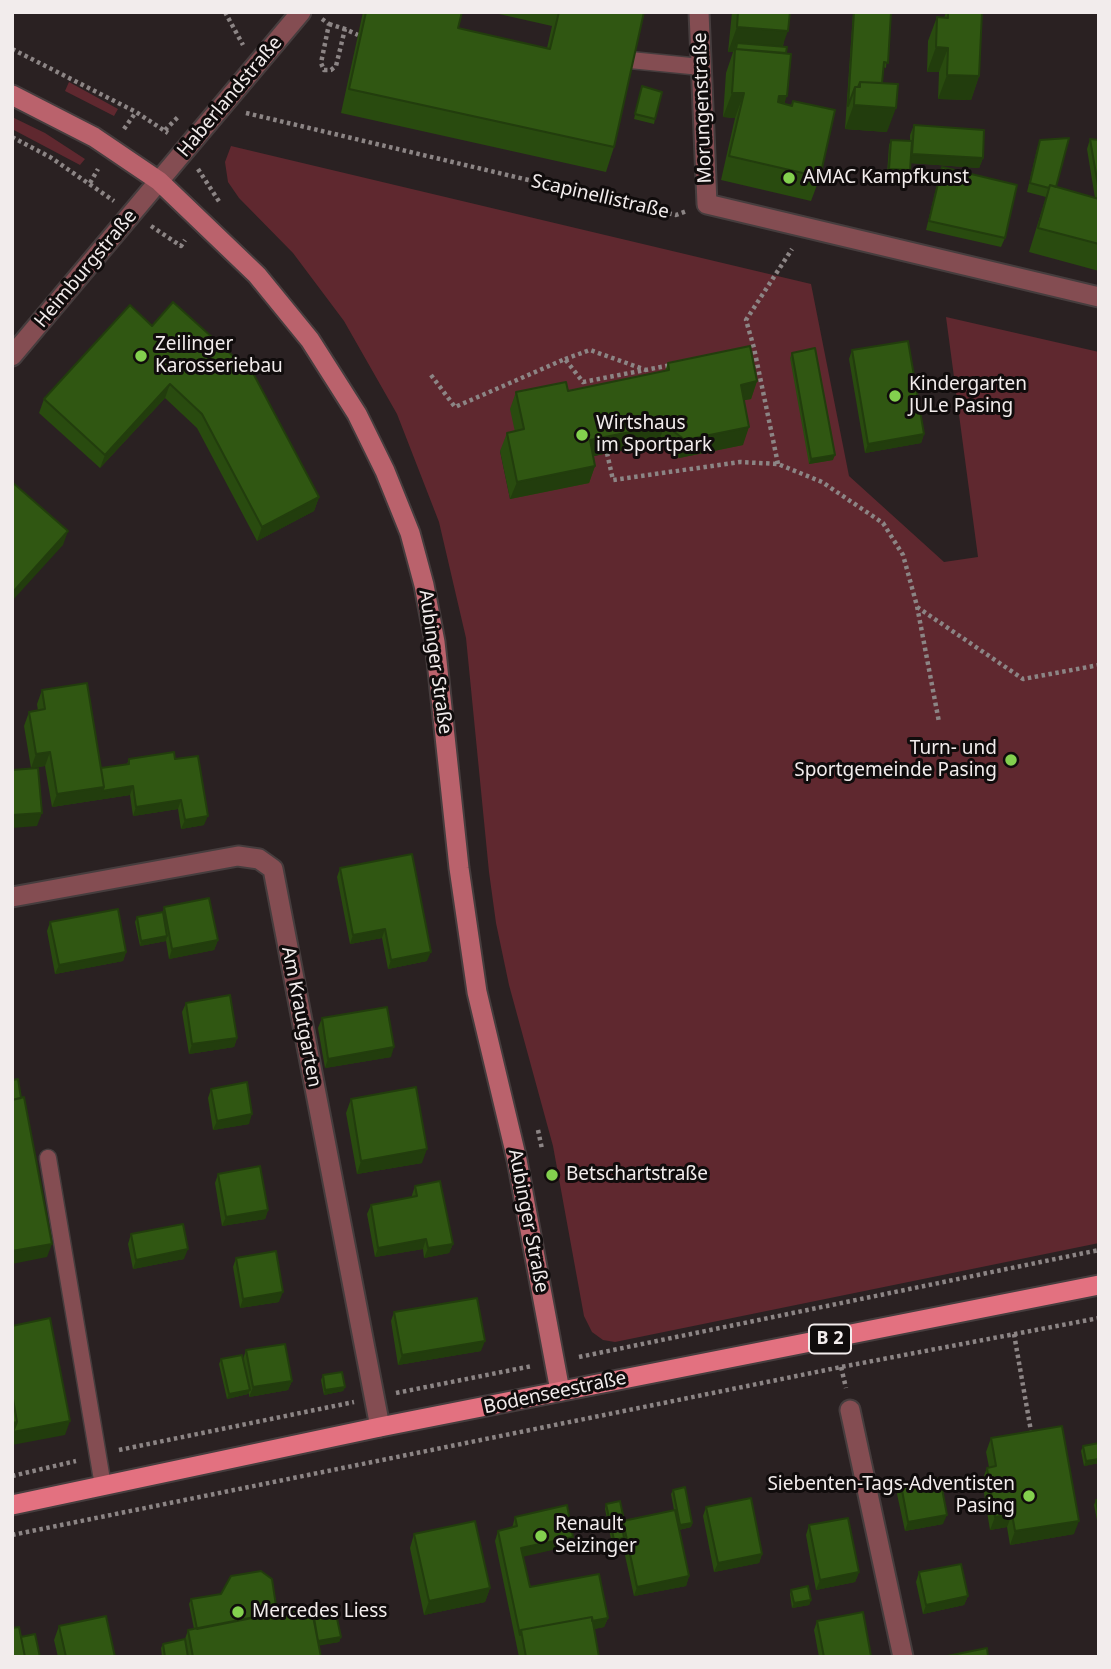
<!DOCTYPE html>
<meta charset="utf-8">
<style>
body{margin:0}
#map{position:relative;width:1111px;height:1669px;overflow:hidden;background:#2a2122;font-family:"Noto Sans",sans-serif}
canvas{display:block}
.frame{position:absolute;inset:0;border:14px solid #f2ecec;pointer-events:none}
</style>
<div id="map">
<canvas width="1111" height="1669"></canvas>
<div class="frame"></div>
</div>
<script>
const context = document.querySelector('canvas').getContext('2d');
context.lineJoin = 'round';
function fillPath(path, color) { context.fillStyle = color; context.fill(path, 'evenodd'); }
const shape = rows => new Path2D(rows.map(r => 'M' + r).join(''));
function trace(path, color, width, dash) { context.strokeStyle = color; context.lineWidth = width; context.lineCap = dash ? 'butt' : 'round'; context.setLineDash(dash || []); context.stroke(path); }
function drawText(font, color, halo, rows, align = 'center') {
  context.font = font + ' "Noto Sans",sans-serif'; context.lineWidth = 6; context.setLineDash([]); context.textBaseline = 'middle'; context.strokeStyle = halo; context.fillStyle = color; for (const [text, x, y, turn = 0] of rows) {
    context.save(); context.translate(x, y); context.rotate((+turn || 0) * Math.PI / 180); context.textAlign = isNaN(turn) ? turn : align; if (halo) context.strokeText(text, 0, 0); context.fillText(text, 0, 0); context.restore();
  }
}
fillPath(shape([
 [69,82,118,109,114,116,65,91],
 [12,117,45,133,85,159,80,165,12,129],
 [231,146,811,284,849,476,944,562,978,557,946,317,1099,352,1099,1243,615,1342,603,1340,592,1332,584,1316,553,1146,509,985,496,923,489,872,466,638,439,522,397,414,344,321,293,253,239,198,228,182,225,162],
 [735,402,658,443,584,458,510,499,500,451]
]), '#5f282f');
const service = shape([
 [630,60,701,67],
 [48,1158,103,1486]
]);
const minor = shape([
 [699,12,707,204,1099,297],
 [12,356,301,12],
 [12,897,238,856,259,859,273,869,380,1427],
 [850,1410,903,1657]
]);
const secondary = shape([
 [12,95,94,137,159,181,257,275,310,340,357,414,385,471,410,533,424,585,435,642,459,868,477,992,517,1160,560,1391]
]);
const primary = shape([
 [12,1505,380,1427,1099,1285]
]);
trace(service, '#463d3e', 19);
trace(minor, '#463d3e', 23);
trace(secondary, '#463d3e', 23);
trace(primary, '#463d3e', 23);
trace(shape([
 [225,12,243,45],
 [322,19,329,24,321,63,324,70,331,70,336,66,345,29,358,35],
 [329,24,345,29],
 [12,49,136,112,168,133],
 [246,113,676,215,687,211],
 [124,129,136,112],
 [165,130,179,116],
 [12,137,50,157,114,201],
 [198,169,220,203],
 [90,183,98,169],
 [151,226,181,246,185,240],
 [565,359,590,350,646,370],
 [431,375,455,407,565,359,583,382,671,365],
 [607,453,613,480,740,462,778,464,822,482,883,523,903,555,917,606,939,722],
 [778,464,754,348,746,320,792,249],
 [917,607,1023,679,1099,665],
 [538,1130,542,1149],
 [1014,1334,1032,1437],
 [579,1357,1099,1250],
 [841,1367,846,1388],
 [396,1393,532,1366],
 [119,1450,354,1402],
 [12,1476,76,1461],
 [12,1535,841,1367,1099,1318]
]), '#8c8585', 4.5, [3.5, 3.5]);
trace(service, '#844d52', 16);
trace(minor, '#844d52', 19);
trace(secondary, '#ba626c', 19);
trace(primary, '#e37180', 19);
fillPath(shape([
 [363,12,462,12,458,28,547,48,552,26,490,12,644,12,614,147,606,172,341,113],
 [732,12,790,12,783,46,785,104,791,105,793,101,820,177,811,201,721,180,735,118,723,117,726,73,733,52,728,52],
 [853,12,891,12,886,68,883,67,882,83,887,132,845,129],
 [946,12,982,12,979,76,971,100,938,99,939,72,927,72,928,41,937,17,944,18],
 [642,86,655,119,654,124,634,119],
 [914,125,983,158,979,168,910,163,908,175,887,174,889,145,891,140,910,141,910,135],
 [1090,139,1099,140,1099,271,1029,252,1046,197,1027,192,1037,149,1040,140,1056,187,1095,198,1087,149],
 [942,167,1005,238,1001,247,926,230,939,176],
 [130,305,319,497,314,511,257,541,197,428,165,398,100,468,39,413,44,399],
 [852,350,924,434,921,443,865,453,849,359],
 [792,353,833,460,809,464,790,358],
 [668,363,757,381,751,399,744,400,743,445,679,458,658,443,593,456,595,466,589,483,510,499,500,451,507,433,515,432,510,409,516,392,568,391,665,371],
 [42,690,101,768,127,764,129,759,175,759,204,825,181,829,178,809,133,816,130,795,52,807,45,766,31,768,24,726,29,712,38,711,37,704],
 [340,868,427,961,388,969,382,938,350,944,337,877],
 [164,907,218,940,214,950,169,959,166,941,140,946,135,922,137,917,163,912],
 [50,922,126,952,123,961,55,974,47,931],
 [186,1003,237,1038,234,1047,189,1054,182,1012],
 [322,1018,391,1057,325,1068,318,1028],
 [211,1089,249,1124,213,1130,208,1098],
 [351,1099,422,1163,357,1174,346,1113],
 [218,1174,268,1210,265,1219,222,1226,215,1183],
 [415,1186,453,1244,449,1253,424,1258,423,1249,375,1257,367,1214,371,1205,412,1197,412,1195],
 [131,1234,184,1259,133,1269,128,1244],
 [236,1258,279,1302,240,1308,233,1267],
 [394,1312,481,1351,398,1365,391,1321],
 [246,1350,292,1381,288,1390,249,1397,249,1393,248,1394,227,1399,219,1364,221,1359,243,1359],
 [323,1375,345,1387,343,1391,324,1395,321,1380],
 [991,1438,1074,1534,1010,1545,1007,1527,990,1530,982,1481,987,1468,989,1467,986,1452],
 [1099,1443,1099,1463,1084,1466,1081,1451,1083,1446],
 [901,1485,943,1524,905,1531,897,1494],
 [673,1490,692,1523,691,1527,679,1530,689,1576,686,1586,634,1596,622,1542,612,1544,605,1509,606,1504,624,1520,674,1510,671,1494],
 [1099,1499,1099,1530,1094,1505,1096,1500],
 [706,1507,762,1554,759,1563,714,1572,703,1516],
 [515,1517,569,1546,523,1556,530,1587,608,1618,604,1627,594,1629,599,1657,519,1657,495,1541,498,1531,512,1528],
 [809,1525,859,1572,855,1582,816,1590,806,1535],
 [414,1534,490,1588,485,1602,424,1615,410,1548],
 [919,1572,968,1596,964,1605,923,1614,916,1582],
 [791,1590,811,1600,809,1605,792,1608,790,1594],
 [191,1599,314,1618,341,1637,339,1642,319,1645,321,1657,162,1657,161,1648,163,1644,185,1639,188,1630,194,1629,189,1604],
 [817,1621,871,1657,819,1657,814,1630],
 [59,1626,115,1657,58,1657,54,1640]
]), '#294b0f');
fillPath(shape([
 [737,27,788,31,779,55,737,43,733,52,728,52],
 [936,47,948,48,939,72,927,72],
 [947,75,979,76,971,100,938,99],
 [732,93,744,93,735,118,723,117],
 [779,96,787,96,778,121,770,120],
 [855,101,896,108,887,132,845,129],
 [912,154,983,158,979,168,909,163],
 [889,169,910,170,908,175,887,174],
 [757,381,751,399,735,402,741,385],
 [170,384,165,398,100,468,105,455],
 [665,425,658,443,584,458,590,440],
 [749,427,743,445,679,458,685,440],
 [924,434,921,443,865,453,868,444],
 [835,455,833,460,809,464,811,459],
 [595,466,589,483,510,499,517,482],
 [319,497,314,511,257,541,262,527],
 [68,531,63,545,12,601,12,593],
 [50,752,45,766,31,768,36,754],
 [133,786,130,795,52,807,57,794,104,787],
 [181,800,178,809,133,816,136,807],
 [42,813,37,826,12,828,12,815],
 [208,816,204,825,181,829,185,820],
 [385,929,382,938,350,944,353,935],
 [167,936,166,941,140,946,141,941],
 [218,940,214,950,169,959,172,949],
 [126,952,123,961,55,974,59,965],
 [431,952,427,961,388,969,391,960],
 [237,1038,234,1047,189,1054,192,1044],
 [394,1047,391,1057,325,1068,328,1059],
 [252,1114,249,1124,213,1130,217,1121],
 [427,1149,422,1163,357,1174,361,1161],
 [268,1210,265,1219,222,1226,226,1217],
 [426,1239,423,1249,375,1257,378,1248],
 [52,1244,47,1257,12,1264,12,1251],
 [453,1244,449,1253,424,1258,428,1248],
 [188,1249,184,1259,133,1269,136,1260],
 [283,1292,279,1302,240,1308,243,1299],
 [485,1341,481,1351,398,1365,402,1355],
 [292,1381,288,1390,249,1397,253,1387],
 [345,1387,343,1391,324,1395,325,1390],
 [250,1390,248,1394,227,1399,229,1394],
 [70,1421,65,1435,12,1445,12,1423],
 [1099,1459,1099,1463,1084,1466,1086,1461],
 [1012,1514,1007,1527,990,1530,995,1517],
 [947,1515,943,1524,905,1531,908,1522],
 [1079,1521,1074,1534,1010,1545,1015,1531],
 [692,1523,691,1527,678,1530,680,1525],
 [573,1537,569,1546,518,1558,521,1548],
 [624,1538,622,1542,612,1544,614,1540],
 [762,1554,759,1563,714,1572,718,1563],
 [859,1572,855,1582,816,1590,820,1580],
 [689,1576,686,1586,634,1596,637,1587],
 [490,1588,485,1602,424,1615,429,1601],
 [968,1596,964,1605,923,1614,926,1605],
 [811,1600,809,1605,792,1608,794,1603],
 [608,1618,604,1627,524,1643,522,1634],
 [341,1637,339,1642,312,1647,313,1642]
]), '#223d0d');
const building = shape([
 [366,12,462,12,458,28,550,49,559,12,644,12,614,147,349,89,366,12],
 [738,12,790,12,788,31,737,27,738,12],
 [854,12,891,12,888,63,884,62,882,83,860,82,858,87,855,87,848,106,854,12],
 [948,12,982,12,979,76,947,75,948,48,936,47,937,17,948,18,948,12],
 [737,43,787,47,786,53,736,49,737,43],
 [735,49,791,54,787,96,779,96,778,102,792,106,793,101,835,110,820,177,729,156,744,93,732,93,735,49],
 [860,82,898,84,896,108,854,105,855,87,860,87,860,82],
 [642,86,662,92,655,119,635,114,642,86],
 [914,125,984,130,983,158,912,154,914,125],
 [1069,138,1056,187,1050,185,1049,188,1030,183,1040,140,1069,138],
 [1090,139,1099,140,1099,191,1090,139],
 [891,140,912,141,910,170,889,169,891,140],
 [942,167,1017,185,1005,238,929,221,942,167],
 [1050,185,1099,199,1099,244,1038,228,1050,185],
 [173,302,254,375,319,497,262,527,202,414,170,384,105,455,44,399,130,305,152,326,173,302],
 [908,341,924,434,868,444,852,350,908,341],
 [750,346,757,381,741,385,749,427,685,440,665,425,590,440,595,466,517,482,507,433,524,429,516,392,566,382,568,391,669,370,668,363,750,346],
 [815,348,835,455,811,459,792,353,815,348],
 [12,482,68,531,12,593,12,482],
 [87,683,104,787,57,794,50,752,36,754,29,712,45,709,42,690,87,683],
 [174,752,175,759,198,756,208,816,185,820,181,800,136,807,133,786,102,791,104,787,101,768,129,764,129,759,174,752],
 [38,768,42,813,12,815,12,770,38,768],
 [412,854,431,952,391,960,385,929,353,935,340,868,412,854],
 [209,898,218,940,172,949,164,907,209,898],
 [118,909,126,952,59,965,50,922,118,909],
 [163,912,167,936,141,941,137,917,163,912],
 [230,995,237,1038,192,1044,186,1003,230,995],
 [387,1007,394,1047,328,1059,322,1018,387,1007],
 [18,1079,21,1098,12,1100,12,1080,18,1079],
 [247,1082,252,1114,217,1121,211,1089,247,1082],
 [416,1087,427,1149,361,1161,351,1099,416,1087],
 [24,1097,52,1244,12,1251,12,1100,24,1097],
 [260,1166,268,1210,226,1217,218,1174,260,1166],
 [440,1181,453,1244,428,1248,426,1239,378,1248,371,1205,417,1196,415,1186,440,1181],
 [183,1224,188,1249,136,1260,131,1234,183,1224],
 [276,1251,283,1292,243,1299,236,1258,276,1251],
 [477,1298,485,1341,402,1355,394,1312,477,1298],
 [50,1318,70,1421,13,1432,17,1422,12,1393,12,1326,50,1318],
 [285,1344,292,1381,253,1387,246,1350,285,1344],
 [242,1355,250,1390,229,1394,221,1359,242,1355],
 [342,1372,345,1387,325,1390,323,1375,342,1372],
 [12,1393,17,1422,12,1423,12,1393],
 [1062,1426,1079,1521,1015,1531,1012,1514,995,1517,987,1468,996,1466,991,1438,1062,1426],
 [1099,1443,1099,1459,1086,1461,1083,1446,1099,1443],
 [940,1478,947,1515,908,1522,901,1485,940,1478],
 [685,1487,692,1523,680,1525,673,1490,685,1487],
 [751,1498,762,1554,718,1563,706,1507,751,1498],
 [1099,1499,1099,1516,1096,1500,1099,1499],
 [620,1501,624,1520,622,1525,624,1538,614,1540,606,1504,620,1501],
 [567,1505,573,1537,521,1548,530,1587,599,1574,608,1618,592,1621,592,1617,521,1630,520,1635,498,1531,517,1526,515,1517,567,1505],
 [675,1510,689,1576,637,1587,623,1521,675,1510],
 [848,1518,859,1572,820,1580,809,1525,848,1518],
 [475,1521,490,1588,429,1601,414,1534,475,1521],
 [961,1564,968,1596,926,1605,919,1572,961,1564],
 [261,1571,272,1579,277,1612,302,1608,197,1629,191,1599,221,1594,231,1576,261,1571],
 [808,1586,811,1600,794,1603,791,1590,808,1586],
 [311,1606,321,1657,193,1657,188,1630,311,1606],
 [863,1612,871,1656,824,1657,817,1621,863,1612],
 [336,1614,341,1637,318,1641,314,1618,336,1614],
 [106,1616,115,1657,66,1657,59,1626,106,1616],
 [592,1617,599,1657,526,1657,521,1630,592,1617],
 [19,1627,25,1657,12,1657,12,1628,19,1627],
 [35,1634,40,1657,25,1657,21,1637,35,1634],
 [185,1639,188,1657,165,1657,163,1644,185,1639],
 [987,1648,988,1657,942,1657,987,1648]
]);
fillPath(building, '#305712');
trace(building, '#223d0d', 2);
for (const [x, y, r, color] of [
 [789,178,7,"#83d04e"],
 [141,356,7,"#83d04e"],
 [895,396,7,"#83d04e"],
 [582,435,7,"#83d04e"],
 [1011,760,7,"#83d04e"],
 [552,1175,7,"#83d04e"],
 [1029,1496,7,"#83d04e"],
 [541,1536,7,"#83d04e"],
 [238,1612,7,"#83d04e"]
]) { const dot = new Path2D(); dot.arc(x, y, r, 0, 2 * Math.PI); context.fillStyle = color; context.fill(dot); trace(dot, '#100c0c', 2.5); }
for (const [x, y, w] of [
 [830,1339,42]
]) { const box = new Path2D(); box.roundRect(x - w / 2, y - 14.5, w, 29, 5); context.fillStyle = '#100c0c'; context.fill(box); trace(box, '#f2ecec', 2); }
drawText('bold 18px', '#f2ecec', null, [
 ["B 2",830,1339]
]);
drawText('19px', '#f2ecec', '#100c0c', [
 ["Haberlandstraße",230,97,-50],
 ["Morungenstraße",703,108,-92],
 ["Scapinellistraße",600,197,13],
 ["Heimburgstraße",86,269,-50],
 ["Aubinger Straße",435,662,82],
 ["Am Krautgarten",301,1017,79],
 ["Aubinger Straße",528,1221,79],
 ["Bodenseestraße",555,1393,-12]
]);
drawText('19px', '#f2ecec', '#100c0c', [
 ["AMAC Kampfkunst",803,178],
 ["Zeilinger",155,345],
 ["Karosseriebau",155,367],
 ["Kindergarten",909,385],
 ["JULe Pasing",909,407],
 ["Wirtshaus",596,424],
 ["im Sportpark",596,446],
 ["Turn- und",997,749,"right"],
 ["Sportgemeinde Pasing",997,771,"right"],
 ["Betschartstraße",566,1175],
 ["Siebenten-Tags-Adventisten",1015,1485,"right"],
 ["Pasing",1015,1507,"right"],
 ["Renault",555,1525],
 ["Seizinger",555,1547],
 ["Mercedes Liess",252,1612]
], 'left');
</script>
